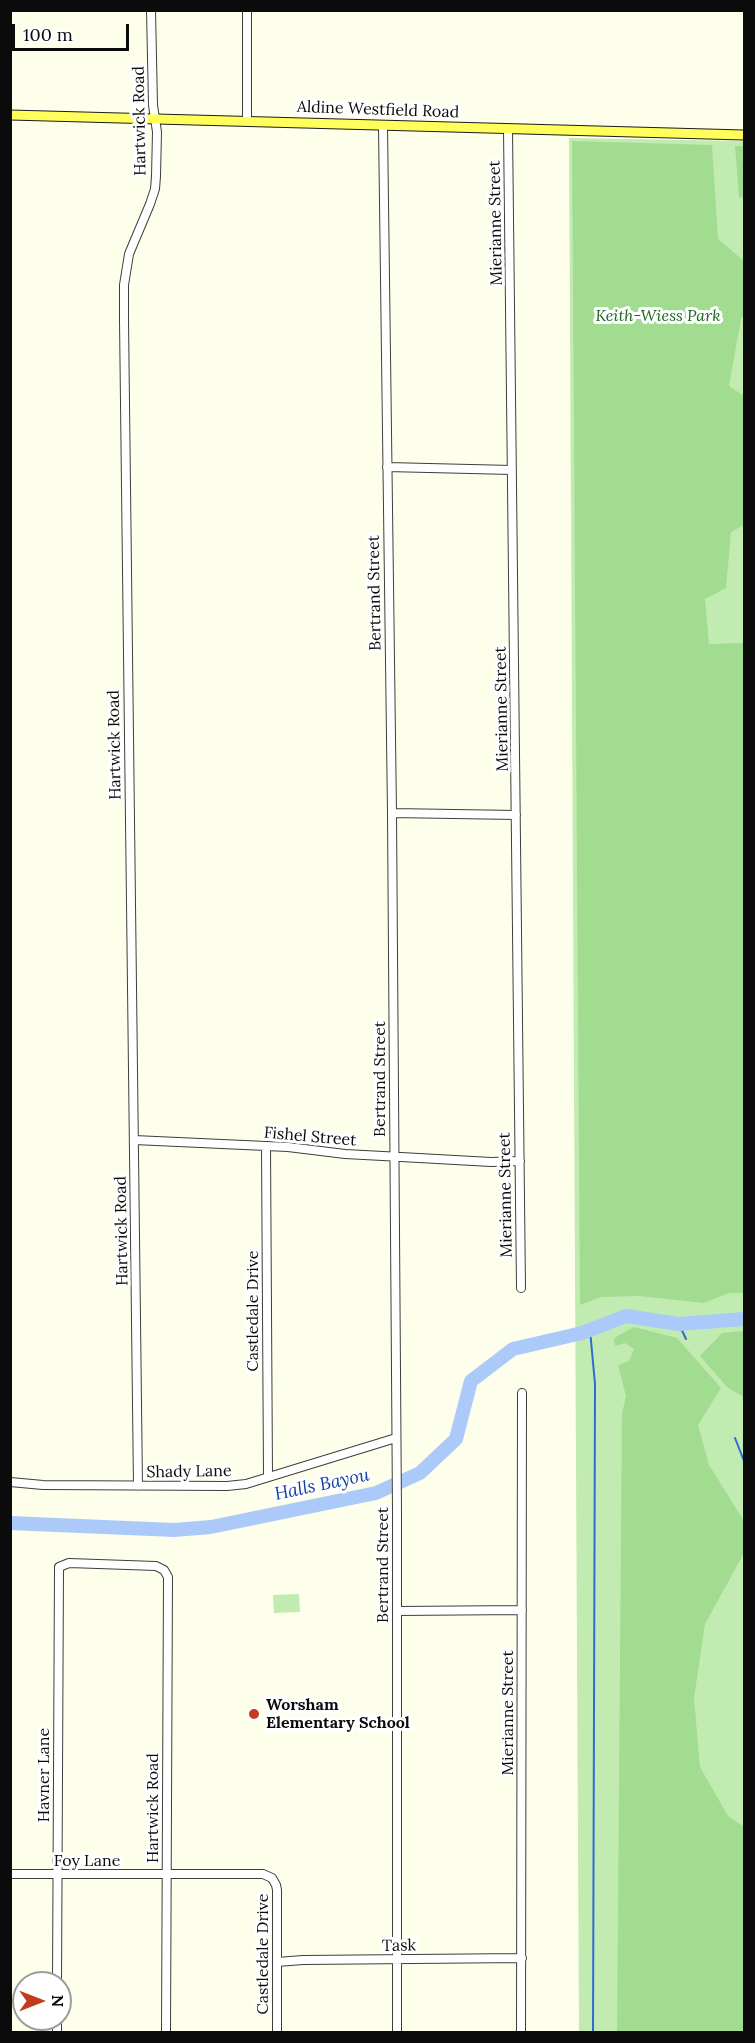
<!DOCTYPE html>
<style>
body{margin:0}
#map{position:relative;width:755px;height:2043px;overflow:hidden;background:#feffea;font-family:Lora,serif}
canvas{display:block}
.frame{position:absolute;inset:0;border:12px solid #0b0b0b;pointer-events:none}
.north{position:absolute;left:12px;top:1971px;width:60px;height:60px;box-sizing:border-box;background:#fff;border:2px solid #9d9d9d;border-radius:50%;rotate:90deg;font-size:16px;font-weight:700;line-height:24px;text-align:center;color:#0b0b0b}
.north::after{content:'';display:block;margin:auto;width:21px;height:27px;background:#c23c1d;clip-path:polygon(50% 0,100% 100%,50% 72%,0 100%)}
.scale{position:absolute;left:12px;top:24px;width:117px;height:27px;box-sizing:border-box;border:3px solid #0b0b0b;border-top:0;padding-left:8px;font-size:18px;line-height:21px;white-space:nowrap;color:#0b0b0b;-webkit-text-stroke:4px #fff;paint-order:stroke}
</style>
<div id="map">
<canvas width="755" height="2043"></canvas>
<div class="frame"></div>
<div class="north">N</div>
<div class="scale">100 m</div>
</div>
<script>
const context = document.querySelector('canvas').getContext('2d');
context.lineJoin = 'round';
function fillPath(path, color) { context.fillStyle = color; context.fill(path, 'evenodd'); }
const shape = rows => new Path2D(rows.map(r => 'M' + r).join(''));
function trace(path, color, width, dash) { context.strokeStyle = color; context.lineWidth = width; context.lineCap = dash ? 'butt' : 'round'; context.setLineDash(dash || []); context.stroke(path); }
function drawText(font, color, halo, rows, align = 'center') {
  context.font = font + ' Lora,serif'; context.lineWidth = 6; context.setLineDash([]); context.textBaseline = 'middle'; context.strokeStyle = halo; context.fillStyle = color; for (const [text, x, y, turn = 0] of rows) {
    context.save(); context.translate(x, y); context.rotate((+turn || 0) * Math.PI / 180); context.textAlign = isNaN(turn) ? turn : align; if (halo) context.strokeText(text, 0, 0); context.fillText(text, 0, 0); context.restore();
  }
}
fillPath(shape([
 [569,138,744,141,744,2032,579,2032],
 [299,1594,300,1612,274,1613,273,1595]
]), '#c2ebb2');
fillPath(shape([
 [572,141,712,145,718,239,744,261,744,314,741,319,729,386,744,396,744,525,731,532,726,588,705,599,709,644,744,643,744,1293,729,1293,704,1303,639,1296,601,1297,580,1305],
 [735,146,744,146,744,198,739,197],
 [634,1327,677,1338,721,1388,698,1425,709,1465,744,1521,744,1553,705,1624,694,1698,700,1767,728,1816,744,1827,744,2032,617,2032,622,1414,626,1396,618,1365,629,1361,634,1349,625,1343,615,1346,614,1338],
 [744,1331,744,1397,728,1388,700,1356,722,1333]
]), '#a1dc90');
trace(shape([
 [679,1324,686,1339],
 [590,1330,595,1384,593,2032],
 [735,1438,744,1461]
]), '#2f6bd4', 2);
trace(shape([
 [10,1523,174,1530,211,1527,376,1493,420,1473,456,1439,471,1381,513,1349,582,1333,626,1316,679,1324,744,1319]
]), '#accaf9', 14);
const minor = shape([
 [247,10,247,121],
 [383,126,392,813,397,1511,397,2032],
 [508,129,521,1288],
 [387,467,512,470],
 [392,813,516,815],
 [134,1140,288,1147,345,1154,383,1156,491,1162,520,1161],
 [266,1146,268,1476],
 [10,1482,43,1485,227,1486,246,1484,396,1438],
 [138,1486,124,320,124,285,129,254,150,204,155,189,156,176,157,132,153,105,151,10],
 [397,1611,522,1610],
 [10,1874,263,1874,272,1878,276,1885,277,1890,277,2032],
 [277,1962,303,1960,522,1958],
 [57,1983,59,1567,69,1563,156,1566,164,1570,168,1577,166,2032],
 [57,2019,57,2032],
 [521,2032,522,1393]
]);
const major = shape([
 [10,115,744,135]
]);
trace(minor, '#3e3e3e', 10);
trace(major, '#1c1c1c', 11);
trace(minor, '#fff', 8);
trace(major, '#fffe5a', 9);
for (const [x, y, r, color] of [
 [254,1714,6,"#c23c1d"]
]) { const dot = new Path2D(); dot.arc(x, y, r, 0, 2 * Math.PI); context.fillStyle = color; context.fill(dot); trace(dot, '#fff', 2); }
drawText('16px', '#0b0b0b', '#fff', [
 ["Aldine Westfield Road",378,110,2],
 ["Hartwick Road",140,121,-91],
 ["Mierianne Street",496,223,-91],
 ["Bertrand Street",375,593,-91],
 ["Mierianne Street",502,709,-91],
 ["Hartwick Road",115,745,-91],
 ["Bertrand Street",380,1079,-90],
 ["Fishel Street",310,1137,5],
 ["Mierianne Street",506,1195,-91],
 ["Hartwick Road",122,1231,-91],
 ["Castledale Drive",253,1311,-90],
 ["Shady Lane",189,1472,-1],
 ["Bertrand Street",383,1565,-90],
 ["Mierianne Street",508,1713,-90],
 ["Havner Lane",44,1775,-90],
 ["Hartwick Road",153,1808,-90],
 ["Foy Lane",87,1861],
 ["Task",399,1946,-1],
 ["Castledale Drive",263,1954,-90]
]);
drawText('italic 16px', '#19661b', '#fff', [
 ["Keith-Wiess Park",658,316]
]);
drawText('bold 16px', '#0b0b0b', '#fff', [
 ["Worsham",266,1705],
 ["Elementary School",266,1723]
], 'left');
drawText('italic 18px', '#0f3fa3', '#fff', [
 ["Halls Bayou",322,1485,-12]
]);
</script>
